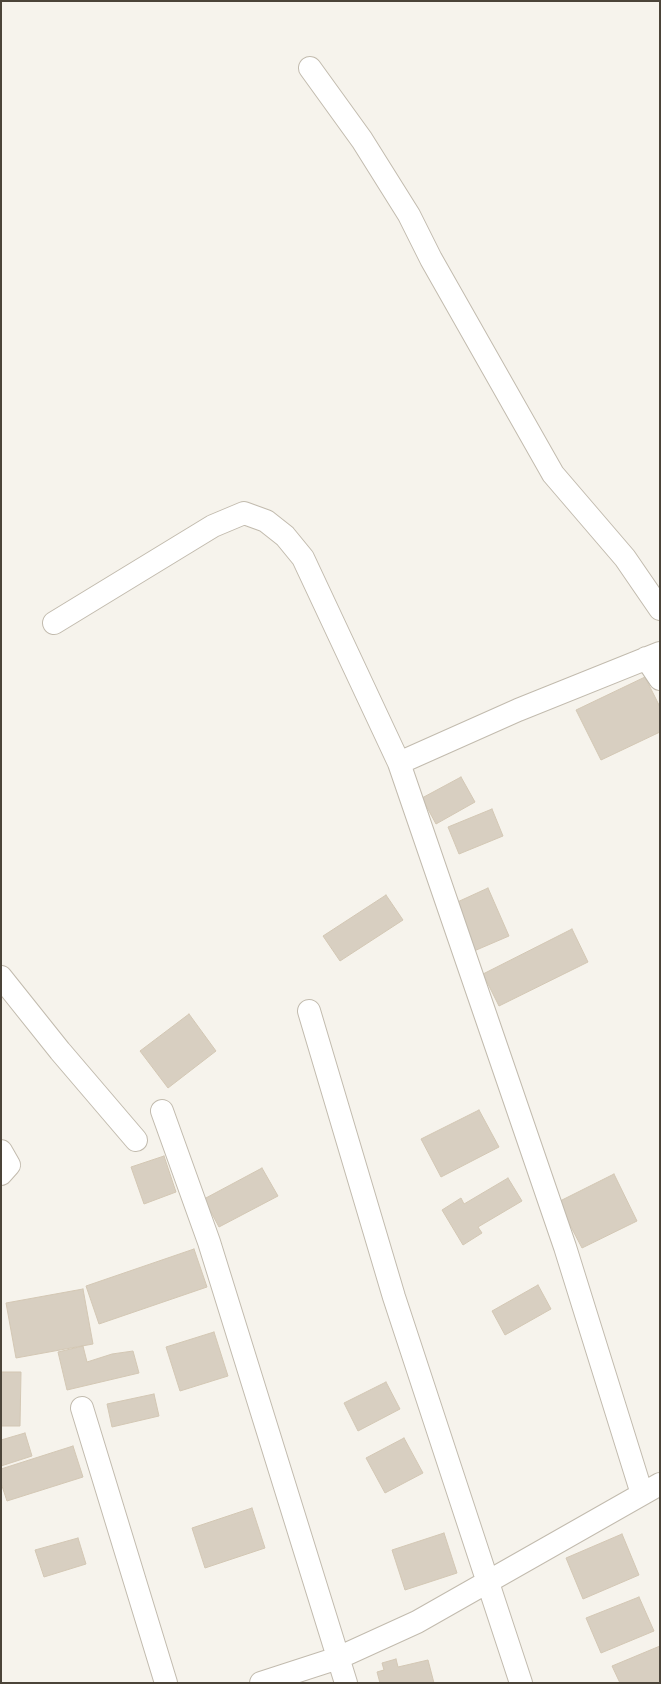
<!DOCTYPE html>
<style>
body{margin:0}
#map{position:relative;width:661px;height:1684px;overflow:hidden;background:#f6f3ec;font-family:"DejaVu Sans",sans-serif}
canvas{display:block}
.frame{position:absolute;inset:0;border:2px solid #4b4439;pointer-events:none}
</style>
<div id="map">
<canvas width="661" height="1684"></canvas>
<div class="frame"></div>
</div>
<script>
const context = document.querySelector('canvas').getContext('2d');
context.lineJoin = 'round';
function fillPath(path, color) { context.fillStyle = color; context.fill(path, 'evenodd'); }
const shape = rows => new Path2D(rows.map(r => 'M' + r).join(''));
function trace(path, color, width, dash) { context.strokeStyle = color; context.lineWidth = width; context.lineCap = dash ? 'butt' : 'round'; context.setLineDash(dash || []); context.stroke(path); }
const building = shape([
 [645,677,660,707,660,732,601,760,576,710,645,677],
 [461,777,475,802,436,824,422,798,461,777],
 [492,809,503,836,459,854,448,827,492,809],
 [488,888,509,936,474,951,453,904,488,888],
 [386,895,403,920,340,961,323,936,386,895],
 [572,929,588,962,499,1006,483,974,572,929],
 [189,1014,216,1051,168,1088,140,1051,189,1014],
 [479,1110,499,1147,441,1177,421,1139,479,1110],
 [164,1156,176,1192,144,1204,131,1167,164,1156],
 [262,1168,278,1196,219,1227,204,1199,262,1168],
 [614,1174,637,1221,582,1248,558,1202,614,1174],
 [508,1178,522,1201,478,1227,482,1233,463,1245,442,1210,461,1198,464,1204,508,1178],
 [194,1249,207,1287,99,1324,86,1286,194,1249],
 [538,1285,551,1309,505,1335,492,1311,538,1285],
 [83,1289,93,1344,16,1358,6,1303,83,1289],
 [214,1332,228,1376,180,1391,166,1347,214,1332],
 [83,1346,87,1362,112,1354,133,1351,139,1373,67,1390,58,1352,83,1346],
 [1,1372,21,1372,20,1426,1,1426,1,1372],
 [386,1382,400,1409,358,1431,344,1403,386,1382],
 [154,1394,159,1416,112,1427,107,1404,154,1394],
 [25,1433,32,1456,1,1466,1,1440,25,1433],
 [404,1438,423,1473,385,1493,366,1458,404,1438],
 [73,1446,83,1477,7,1501,1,1483,1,1469,73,1446],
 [252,1508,265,1548,205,1568,192,1528,252,1508],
 [444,1533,457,1573,405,1590,392,1550,444,1533],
 [622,1534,639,1575,583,1599,566,1558,622,1534],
 [78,1538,86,1564,44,1577,35,1550,78,1538],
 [639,1597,654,1631,601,1653,586,1618,639,1597],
 [660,1646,660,1683,620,1683,612,1666,660,1646],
 [396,1659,398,1667,428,1660,434,1683,380,1683,377,1672,384,1670,382,1663,396,1659]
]);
fillPath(building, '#d8cfc1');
trace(building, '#d3c7b4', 1);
const street = shape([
 [310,68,362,140,409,215,431,259,553,474,625,558,660,609],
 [54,623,213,526,244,513,266,521,285,536,303,558,399,763,565,1247,642,1494],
 [646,658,660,679],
 [399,763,518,710,660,653],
 [1,977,60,1051,136,1140],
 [309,1011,394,1297,521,1683],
 [162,1111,209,1242,346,1683],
 [1,1151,9,1165,1,1174],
 [82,1408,166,1683],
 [261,1683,338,1658,417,1622,660,1484]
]);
trace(street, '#c2bbae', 24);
trace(street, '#fff', 22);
</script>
